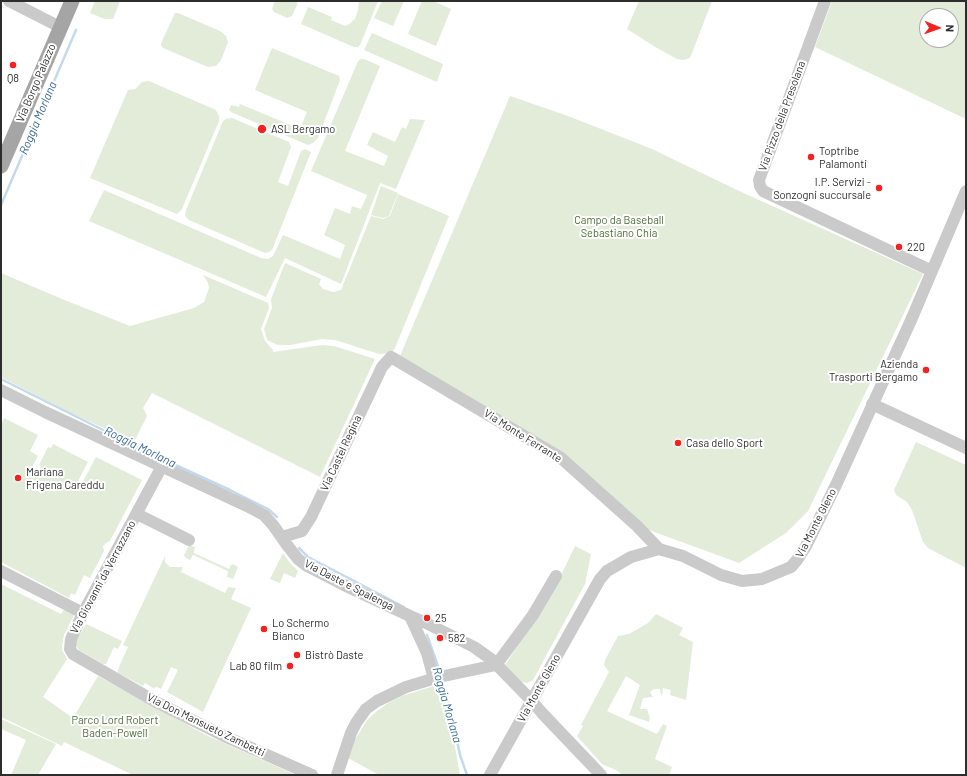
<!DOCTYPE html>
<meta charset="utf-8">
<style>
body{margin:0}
#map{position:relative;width:967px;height:776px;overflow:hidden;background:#fff;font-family:Barlow,sans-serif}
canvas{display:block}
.frame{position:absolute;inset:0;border:2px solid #2d2d2d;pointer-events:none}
.north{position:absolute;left:919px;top:8px;width:40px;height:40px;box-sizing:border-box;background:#fff;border:1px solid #ababab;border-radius:50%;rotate:92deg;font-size:11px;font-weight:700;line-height:16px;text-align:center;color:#2d2d2d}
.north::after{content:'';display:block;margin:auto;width:14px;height:18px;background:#f5211e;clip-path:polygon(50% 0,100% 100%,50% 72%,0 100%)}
</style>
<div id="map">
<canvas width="967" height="776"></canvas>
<div class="frame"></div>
<div class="north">N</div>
</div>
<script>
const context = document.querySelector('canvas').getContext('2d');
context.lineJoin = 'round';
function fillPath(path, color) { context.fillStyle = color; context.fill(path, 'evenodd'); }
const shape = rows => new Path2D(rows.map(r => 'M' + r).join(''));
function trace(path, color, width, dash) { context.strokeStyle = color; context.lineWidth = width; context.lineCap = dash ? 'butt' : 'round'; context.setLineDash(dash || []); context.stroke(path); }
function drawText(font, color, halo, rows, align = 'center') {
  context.font = font + ' Barlow,sans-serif'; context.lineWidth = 4; context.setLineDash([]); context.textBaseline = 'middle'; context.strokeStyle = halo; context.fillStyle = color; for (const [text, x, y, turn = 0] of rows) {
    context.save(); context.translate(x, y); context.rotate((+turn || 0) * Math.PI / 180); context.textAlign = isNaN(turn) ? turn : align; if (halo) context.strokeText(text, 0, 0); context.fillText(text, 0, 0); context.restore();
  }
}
fillPath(shape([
 [95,1,120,1,113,19,105,19,90,13],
 [275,1,294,1,298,3,292,16,287,18,274,12,272,9],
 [359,1,378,1,360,45,358,47,354,47,301,24,308,7,332,17,331,20,345,26,349,24,355,19,358,10],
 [382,1,404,1,393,26,374,18],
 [422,1,433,1,451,9,436,46,408,34],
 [639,1,712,1,690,58,683,60,677,59,657,48,627,29],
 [832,1,966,1,966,119,815,47],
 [927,16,951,16,951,40,927,40],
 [175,13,178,13,220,31,226,36,228,42,221,60,216,66,208,67,163,48,161,45,162,41],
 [372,33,443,64,437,82,364,50],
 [272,48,339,76,340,80,318,138,313,143,308,145,231,112,229,110,231,105,239,107,240,104,300,129,307,112,255,90],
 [361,59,364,59,380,66,345,151,384,166,388,156,367,145,373,132,395,142,402,127,406,129,410,119,425,120,396,189,380,183,341,284,285,258,266,297,89,221,104,190,261,258,268,259,273,256,283,235,340,259,345,245,324,235,335,208,350,214,352,206,361,209,367,195,311,171,358,61],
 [149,81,216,110,219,116,219,121,182,209,177,214,90,178,128,90,135,89,142,82],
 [510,96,568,116,652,149,737,190,923,274,808,511,786,533,739,563,649,530,632,517,565,454,400,356],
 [232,118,289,142,291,147,278,182,288,186,301,151,305,149,311,152,272,250,269,252,265,253,189,220,185,216,186,210,223,121,226,119],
 [381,186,398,193,389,216,383,218,371,215],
 [398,194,449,216,395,348,391,353,379,354,335,340,322,339,290,345,278,345,267,340,264,329,272,308,271,299,285,263,321,279,319,284,323,289,333,292,341,290,371,216,383,219,390,216],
 [1,273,62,299,130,326,194,308,204,302,209,288,208,283,203,275,268,303,269,308,261,329,265,341,273,350,273,352,322,345,334,346,375,359,320,477,152,393,143,408,147,416,134,442,69,412,1,377],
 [4,418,38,435,30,451,38,456,28,474,35,478,41,466,39,465,48,447,51,448,53,444,88,462,76,485,80,487,96,457,142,480,110,541,106,543,103,546,104,551,90,578,84,575,75,595,71,593,69,598,1,562,1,425],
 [916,442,966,465,966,568,928,548,923,542,912,510,907,502,896,495,894,490],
 [189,545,195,547,194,553,229,569,231,565,233,564,238,567,233,579,227,577,228,571,193,555,190,560,185,557,184,555],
 [575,546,591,554,585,584,533,680,527,683,519,681,505,665,552,594],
 [283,553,290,563,298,571,295,578,284,573,280,583,270,579],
 [165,556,165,562,170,567,183,567,181,572,225,593,228,587,236,588,231,599,251,608,203,712,167,692,178,670,171,667,161,689,157,687,153,688,145,683,143,686,118,673,118,669,128,647,123,645],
 [1,584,61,614,65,608,72,612,74,615,64,635,62,645,62,650,67,659,43,697,73,718,98,676,206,735,296,775,133,775,64,742,62,746,1,717],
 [656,614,683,628,679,635,693,642,686,700,670,695,671,690,663,688,662,695,661,695,660,689,654,689,650,692,653,697,643,698,640,709,647,709,650,718,649,722,629,715,640,685,626,676,607,711,657,734,663,724,667,726,655,759,672,767,669,775,622,775,616,770,602,764,577,736,583,726,581,725,609,672,604,665,605,660,618,636,629,634,648,623],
 [86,624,122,641,118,649,114,647,106,664,103,664,79,650,76,646,76,641],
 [440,684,449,713,460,775,379,775,348,758,353,743,361,730,367,720,376,712,388,703,402,696],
 [1,719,56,744,38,775,11,775,26,740,1,729]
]), '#e2ecd9');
trace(shape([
 [1,205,76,30],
 [1,379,143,450,230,490,268,509,277,517],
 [299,548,308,557,404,607],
 [427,635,440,672],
 [442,679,451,712,460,755,467,775]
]), '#c3daee', 2.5);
trace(shape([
 [9,1,60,27],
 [825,1,759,180,760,186,763,191,932,271],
 [1,390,45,412,247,506,264,515,273,525,287,545,298,559,307,566,344,585,410,616,426,623,474,647,491,659,532,701,542,713,601,775],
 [872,404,966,448],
 [162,466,83,613,71,639,70,649,73,654,158,703,224,736,312,775],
 [137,514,189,540],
 [282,537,302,531,311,517,382,367,391,357,561,458,637,526,659,549],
 [1,571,83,613],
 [410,616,427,653,434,679],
 [337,775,351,733,356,723,366,709,377,701,406,687,439,677,496,665,533,615,556,576],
 [490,775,600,579,607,571,631,557,659,549,683,556,721,575,742,581,762,579,791,567,797,560,806,546,836,485,912,318,966,191]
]), '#cacaca', 12);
trace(shape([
 [1,166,72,1]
]), '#a5a5a5', 15);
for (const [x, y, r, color] of [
 [13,65,4,"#f5211e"],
 [262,129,5,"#f5211e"],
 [811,157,4,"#f5211e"],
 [879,188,4,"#f5211e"],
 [899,247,4,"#f5211e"],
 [926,370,4,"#f5211e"],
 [678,443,4,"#f5211e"],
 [18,478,4,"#f5211e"],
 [427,618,4,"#f5211e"],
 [264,629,4,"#f5211e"],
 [440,638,4,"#f5211e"],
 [297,655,4,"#f5211e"],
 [290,666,4,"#f5211e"]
]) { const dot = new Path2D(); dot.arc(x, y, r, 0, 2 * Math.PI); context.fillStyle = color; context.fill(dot); trace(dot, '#fff', 1.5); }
drawText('11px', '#2d2d2d', '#fff', [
 ["Q8",13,78,"center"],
 ["ASL Bergamo",271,129],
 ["Toptribe",819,151],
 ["Palamonti",819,164],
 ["I.P. Servizi -",871,182,"right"],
 ["Sonzogni succursale",871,195,"right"],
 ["220",907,247],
 ["Azienda",918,364,"right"],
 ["Trasporti Bergamo",918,377,"right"],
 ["Casa dello Sport",686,443],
 ["Mariana",26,472],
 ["Frigena Careddu",26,485],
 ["25",435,618],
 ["Lo Schermo",272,623],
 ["Bianco",272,636],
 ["582",448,638],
 ["Bistrò Daste",305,655],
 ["Lab 80 film",282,666,"right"]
], 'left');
drawText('11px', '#2d2d2d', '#fff', [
 ["Via Borgo Palazzo",36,83,-67],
 ["Via Pizzo della Presolana",782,116,-70],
 ["Via Monte Ferrante",523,436,32],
 ["Via Castel Regina",341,453,-65],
 ["Via Monte Gleno",816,523,-63],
 ["Via Giovanni da Verrazzano",103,577,-62],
 ["Via Daste e Spalenga",349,585,27],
 ["Via Monte Gleno",539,688,-61],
 ["Via Don Mansueto Zambetti",206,725,26]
]);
drawText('11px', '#4b6c37', '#fff', [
 ["Campo da Baseball",619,220],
 ["Sebastiano Chia",619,233],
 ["Parco Lord Robert",115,720],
 ["Baden-Powell",115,733]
]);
drawText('italic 12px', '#346896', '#fff', [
 ["Roggia Morlana",38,118,-67],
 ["Roggia Morlana",140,447,26],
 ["Roggia Morlana",447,705,74]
]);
</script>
